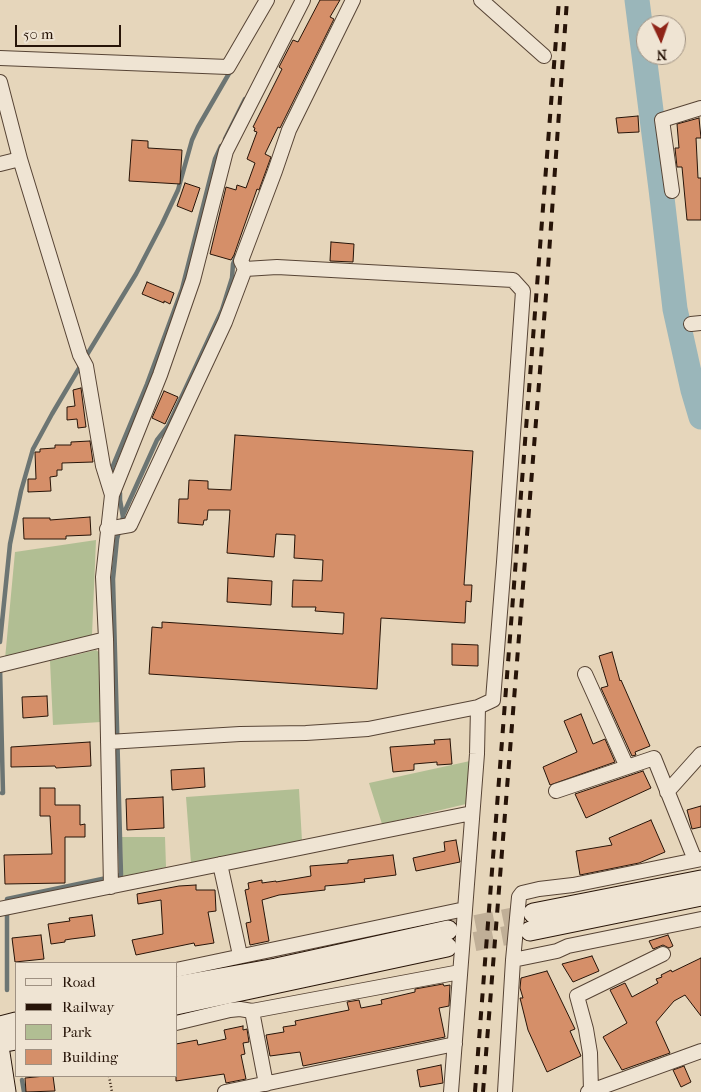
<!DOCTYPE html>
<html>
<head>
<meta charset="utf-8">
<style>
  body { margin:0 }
  #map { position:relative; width:701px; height:1092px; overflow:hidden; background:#e6d6bb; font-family:"IM FELL French Canon",serif }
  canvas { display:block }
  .legend { position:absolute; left:15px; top:962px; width:162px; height:115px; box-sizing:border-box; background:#efe4d3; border:1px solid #9f9182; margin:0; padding:6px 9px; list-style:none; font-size:15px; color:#271408 }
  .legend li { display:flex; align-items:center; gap:10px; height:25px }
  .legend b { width:25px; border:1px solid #9f9182 }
  .north { position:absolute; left:636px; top:15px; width:50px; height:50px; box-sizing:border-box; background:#efe4d3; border:1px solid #9f9182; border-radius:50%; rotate:177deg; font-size:14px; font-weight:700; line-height:20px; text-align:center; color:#271408 }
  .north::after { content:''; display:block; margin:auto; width:18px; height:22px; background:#8f2418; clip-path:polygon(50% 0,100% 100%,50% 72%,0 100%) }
  .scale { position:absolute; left:15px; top:25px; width:106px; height:22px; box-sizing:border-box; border:2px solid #271408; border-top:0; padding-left:6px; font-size:15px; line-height:18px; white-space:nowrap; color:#271408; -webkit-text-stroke:4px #efe4d3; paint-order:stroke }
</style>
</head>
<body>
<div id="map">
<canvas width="701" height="1092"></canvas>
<ul class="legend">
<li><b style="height:6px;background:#efe4d3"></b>Road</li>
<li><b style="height:6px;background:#271408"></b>Railway</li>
<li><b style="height:14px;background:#b1be93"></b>Park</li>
<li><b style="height:14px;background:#d58f69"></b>Building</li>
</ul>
<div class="north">N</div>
<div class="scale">50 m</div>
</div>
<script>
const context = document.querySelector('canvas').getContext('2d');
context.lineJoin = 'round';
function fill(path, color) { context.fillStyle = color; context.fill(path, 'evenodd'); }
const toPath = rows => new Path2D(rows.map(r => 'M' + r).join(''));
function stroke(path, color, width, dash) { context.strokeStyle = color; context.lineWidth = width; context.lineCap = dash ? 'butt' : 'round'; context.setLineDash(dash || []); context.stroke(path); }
const green = toPath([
  [96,540,92,635,5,659,15,552],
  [96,650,100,653,101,722,53,725,50,661],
  [470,761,466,804,382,824,369,783],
  [299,789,302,841,191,863,186,797],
  [122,837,165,837,166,867,123,877]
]);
const stream = toPath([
  [225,139,245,99],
  [85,358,136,274,162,224,178,190,192,140,198,127,231,70],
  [113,471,112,468,147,384,182,289,215,159,221,146],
  [123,515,157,440,168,426,222,310,232,278,233,264,236,256],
  [0,642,10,544,21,491,33,449,52,414,81,365],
  [0,666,3,793,2,793],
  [7,990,7,899,121,875,113,579,117,539,123,517,120,500,120,493],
  [22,1080,24,1092]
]);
const river = toPath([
  [637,0,661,189,675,309,693,390,701,417]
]);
const building = toPath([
  [320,0,340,0,330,17,334,19,280,128,278,127,265,154,271,157,259,190,257,189,234,255,231,260,210,254,226,187,236,190,237,185,246,188,255,163,247,159,257,132,254,131,255,128,253,127,282,69,279,67,293,40,298,42,320,0],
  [638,116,639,132,618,133,616,118,638,116],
  [699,118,701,138,696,138,698,178,701,178,701,220,687,220,682,167,677,167,675,148,679,148,677,124,699,118],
  [132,140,148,141,148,148,182,150,180,184,129,181,132,140],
  [185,183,200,188,192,212,177,206,185,183],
  [331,242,354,244,353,262,330,261,331,242],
  [147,282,174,293,170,304,164,301,164,303,142,294,147,282],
  [81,388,86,427,78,428,77,419,67,420,67,407,75,406,73,390,81,388],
  [164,391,178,397,165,424,152,418,164,391],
  [235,435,473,451,464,585,472,585,471,602,466,601,465,623,381,618,377,689,149,674,152,627,162,628,162,622,343,634,344,613,315,611,316,607,292,607,293,580,322,581,323,560,294,558,295,535,276,534,274,557,227,553,230,510,208,510,207,520,204,520,203,525,178,523,179,499,188,499,189,480,208,481,208,489,231,490,235,435],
  [90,441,93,462,62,463,62,470,57,470,57,476,50,477,51,491,28,492,28,479,36,479,35,452,40,452,40,449,55,448,55,445,71,445,71,442,90,441],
  [90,517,91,535,66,536,66,539,24,539,23,518,50,518,50,520,90,517],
  [228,578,272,581,271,605,227,602,228,578],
  [452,644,478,645,478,666,452,665,452,644],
  [612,652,620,681,621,680,650,746,635,752,636,755,632,756,601,688,608,686,599,656,612,652],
  [47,696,48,716,23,718,22,697,47,696],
  [581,714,593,744,605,739,615,762,550,785,543,767,577,752,564,721,581,714],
  [450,739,452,764,437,765,437,762,414,764,414,770,393,772,390,747,435,744,434,740,450,739],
  [90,742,91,766,56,768,55,766,11,767,11,747,90,742],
  [204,768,205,787,172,790,171,770,204,768],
  [643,771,651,788,586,818,575,794,643,771],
  [40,788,55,788,55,805,80,805,80,825,85,824,85,837,65,837,65,883,5,884,4,855,52,854,50,816,40,816,40,788],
  [163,797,164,828,127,830,126,799,163,797],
  [701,806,701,827,692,829,687,810,701,806],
  [651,820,665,852,639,863,580,875,576,851,612,845,609,838,651,820],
  [456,840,460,862,416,871,413,858,445,851,444,842,456,840],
  [393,855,396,875,364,879,365,882,348,884,325,886,325,890,279,895,262,900,269,941,250,945,246,923,251,922,245,890,249,889,248,883,262,880,262,883,276,881,276,882,311,876,310,866,348,863,348,860,393,855],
  [196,885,196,890,215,890,216,911,208,912,214,943,195,946,194,943,136,955,132,940,163,934,161,900,138,904,137,894,179,886,196,885],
  [92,915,95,936,71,939,65,940,65,942,51,944,48,924,70,921,69,918,92,915],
  [41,935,44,959,15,962,12,938,41,935],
  [668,935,673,946,669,948,663,945,653,949,649,941,668,935],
  [592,956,599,971,573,982,562,964,592,956],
  [701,958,701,1016,685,995,674,1001,656,1022,670,1053,622,1070,603,1037,627,1023,610,990,625,983,632,997,658,983,656,979,662,977,661,975,671,970,672,972,701,958],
  [547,971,575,1029,570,1031,581,1056,547,1072,528,1030,520,998,523,998,520,988,521,978,547,971],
  [443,984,444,986,450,985,449,1006,439,1008,445,1037,303,1066,300,1052,270,1056,266,1035,284,1032,283,1027,296,1025,295,1021,349,1010,347,1002,359,1000,361,1008,382,1004,381,1000,415,992,415,989,443,984],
  [243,1026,243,1030,247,1029,249,1042,243,1043,245,1054,241,1055,246,1079,226,1083,224,1074,176,1081,176,1044,197,1040,198,1045,226,1039,224,1030,243,1026],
  [441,1065,443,1083,420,1087,417,1070,441,1065],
  [684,1066,691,1082,681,1087,673,1070,684,1066],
  [45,1076,53,1076,55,1091,26,1092,25,1078,45,1076]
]);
const secondaryTunnel = toPath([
  [448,930,533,913],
  [447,947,530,931]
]);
const path = toPath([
  [109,1076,112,1092]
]);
const street = toPath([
  [481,0,544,56],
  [0,58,228,67,267,0],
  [0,82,20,159,80,355,86,366,103,466,112,495],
  [0,164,20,159],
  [672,191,662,120,701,108],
  [245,269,241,261,275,171,289,130,353,0],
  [691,324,701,323],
  [107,529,130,525,225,322,245,269,277,267,513,280,523,291,504,562,493,700,478,707],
  [0,665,106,639],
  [585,674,627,767],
  [108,742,240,734,306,733,368,729,478,707,477,754,451,1092],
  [556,791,654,758,695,860],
  [667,792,701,754],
  [220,864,240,955],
  [111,887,106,639,103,577,112,495,160,375,193,280,226,151,303,0],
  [0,909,472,813],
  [513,960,557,951,568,946,701,919],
  [176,970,465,909],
  [252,1011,266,1084],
  [176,1023,230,1010,240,1009,252,1011,460,972],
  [591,1091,590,1053,586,1029,577,996,663,954],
  [225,1092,455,1044],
  [505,1092,513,960,519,897,522,893,539,889,573,885,701,859],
  [588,1092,701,1051]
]);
const secondary = toPath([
  [533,913,701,880],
  [530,931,701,896],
  [176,986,276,968,448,930],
  [176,1005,447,947],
  [0,1026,16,1022],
  [0,1043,16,1040],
  [0,1053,6,1092]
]);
const rail = toPath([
  [475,1092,559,0],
  [483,1092,547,282,567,0]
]);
fill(green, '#b1be93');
stroke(stream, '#6c7573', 4.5);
stroke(river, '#9ab6ba', 25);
fill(building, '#d58f69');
stroke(building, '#271408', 1);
stroke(secondaryTunnel, '#c0af97', 19, [19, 9]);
stroke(street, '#574435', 16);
stroke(secondary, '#271408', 21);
stroke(path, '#271408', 2.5, [1, 2.5]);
stroke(street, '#efe4d3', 14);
stroke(secondary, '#efe4d3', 19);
stroke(rail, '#271408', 4, [9, 9]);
</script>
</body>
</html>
